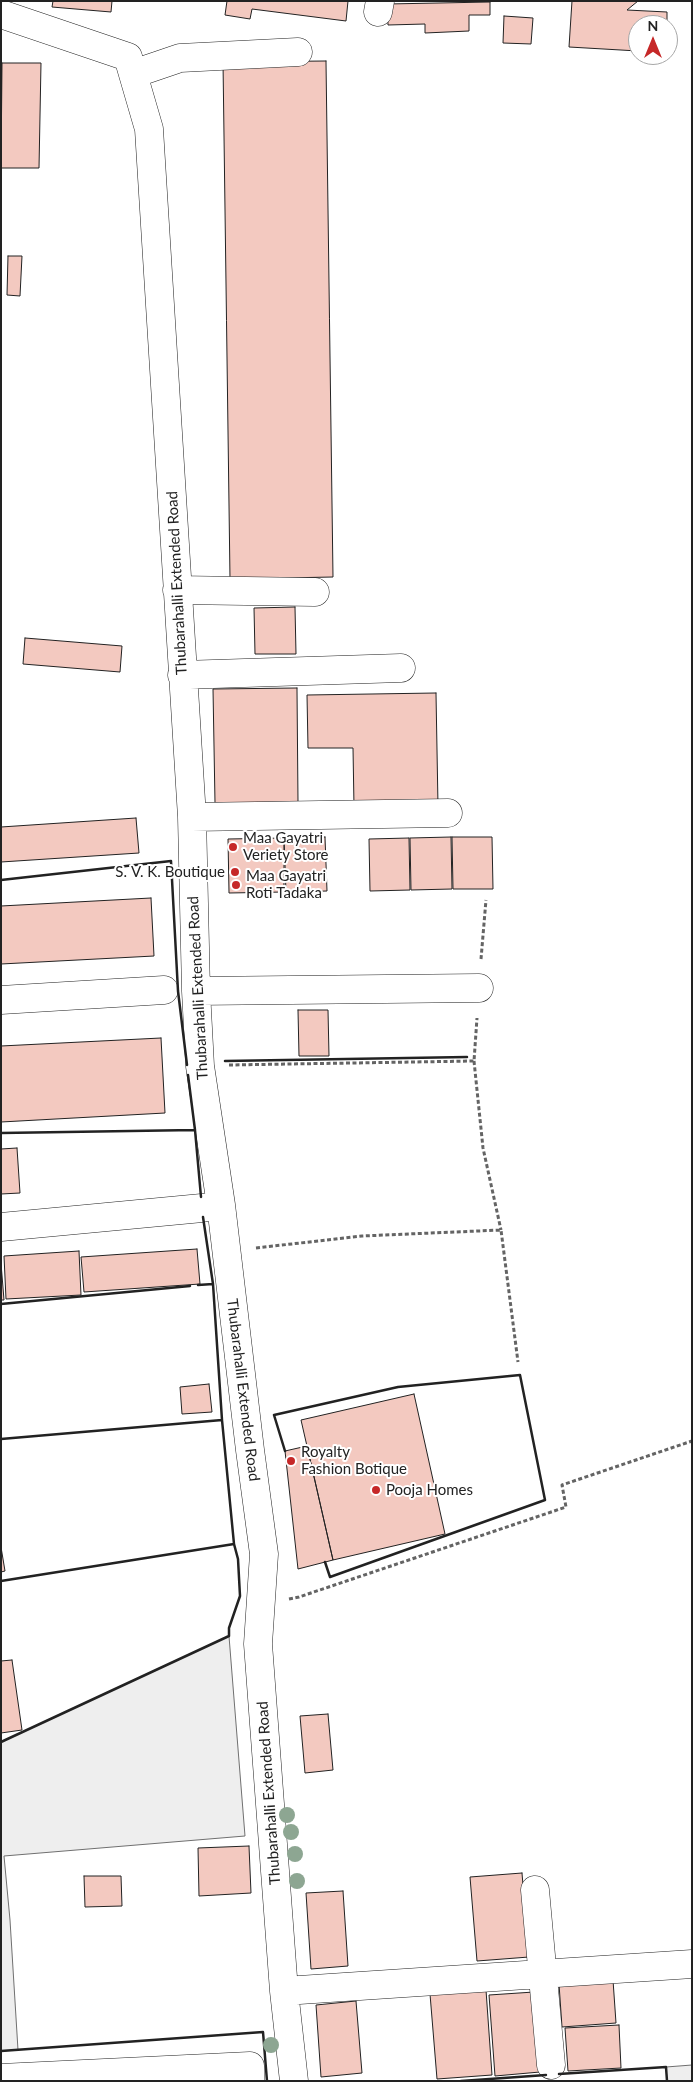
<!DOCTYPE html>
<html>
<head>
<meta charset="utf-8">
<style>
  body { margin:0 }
  #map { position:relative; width:693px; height:2082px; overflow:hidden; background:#fff; font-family:Lato,sans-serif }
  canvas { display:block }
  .frame { position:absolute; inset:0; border:2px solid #222; pointer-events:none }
  .north { position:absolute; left:628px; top:15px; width:50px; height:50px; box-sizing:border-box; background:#fff; border:1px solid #a7a7a7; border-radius:50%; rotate:0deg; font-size:14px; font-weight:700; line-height:20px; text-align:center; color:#222 }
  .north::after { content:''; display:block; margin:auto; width:18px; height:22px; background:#c62828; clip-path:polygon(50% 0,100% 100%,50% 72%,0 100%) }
</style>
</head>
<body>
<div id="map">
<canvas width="693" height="2082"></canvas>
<div class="frame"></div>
<div class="north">N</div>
</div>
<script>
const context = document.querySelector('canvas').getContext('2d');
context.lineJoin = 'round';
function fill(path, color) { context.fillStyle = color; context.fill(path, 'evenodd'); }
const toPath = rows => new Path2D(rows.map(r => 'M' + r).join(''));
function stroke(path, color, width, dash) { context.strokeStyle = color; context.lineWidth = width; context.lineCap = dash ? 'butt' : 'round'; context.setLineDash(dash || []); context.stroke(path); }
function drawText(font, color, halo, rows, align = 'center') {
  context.font = font + ' Lato,sans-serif'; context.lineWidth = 4; context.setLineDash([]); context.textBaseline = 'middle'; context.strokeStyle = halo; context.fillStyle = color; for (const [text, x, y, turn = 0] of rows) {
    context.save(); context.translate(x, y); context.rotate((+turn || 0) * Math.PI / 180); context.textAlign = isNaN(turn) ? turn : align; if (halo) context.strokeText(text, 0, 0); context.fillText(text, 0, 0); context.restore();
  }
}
const green = toPath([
  [229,1636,245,1836,4,1856,10,1920,18,2050,1,2051,1,1742,229,1636],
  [692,2065,692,2081,667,2081,666,2067,692,2065]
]);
const building = toPath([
  [53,1,112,1,111,12,52,7,53,1],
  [227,1,348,1,346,21,252,9,250,19,225,15,227,1],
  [572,1,638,1,627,10,667,12,667,25,638,25,638,51,569,47,572,1],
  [490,2,490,15,469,15,469,31,425,33,425,24,388,25,387,4,490,2],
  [504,16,533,18,531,44,503,43,504,16],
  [326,61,333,577,230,579,223,62,326,61],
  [2,63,41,63,39,168,1,168,2,63],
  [8,256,22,256,20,296,7,295,8,256],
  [295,607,296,654,255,654,254,608,295,607],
  [25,638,122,646,120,672,23,664,25,638],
  [297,688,298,802,215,803,213,689,297,688],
  [436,693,438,806,354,807,353,748,308,748,307,695,436,693],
  [136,818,139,853,1,862,1,827,136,818],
  [325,837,327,891,286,892,284,838,325,837],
  [451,837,452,889,411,890,410,838,451,837],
  [452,837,492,837,493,889,453,889,452,837],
  [284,838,284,892,229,893,228,839,284,838],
  [409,838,410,890,370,891,369,839,409,838],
  [151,898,154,956,1,964,1,906,151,898],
  [298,1010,328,1010,329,1056,299,1056,298,1010],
  [161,1038,165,1113,1,1122,1,1046,161,1038],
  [17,1148,20,1193,1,1194,1,1149,17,1148],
  [197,1249,200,1284,84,1292,81,1257,197,1249],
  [79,1251,81,1295,6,1299,4,1256,79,1251],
  [1,1263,4,1300,1,1300,1,1263],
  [209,1384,212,1412,182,1414,180,1387,209,1384],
  [414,1394,445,1534,333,1560,301,1420,414,1394],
  [307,1446,333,1560,298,1569,285,1451,307,1446],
  [1,1547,5,1571,1,1572,1,1547],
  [12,1660,22,1730,1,1733,1,1661,12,1660],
  [328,1714,333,1770,305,1773,300,1716,328,1714],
  [249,1846,251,1893,199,1896,198,1848,249,1846],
  [522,1873,529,1957,477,1961,470,1877,522,1873],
  [84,1876,121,1876,122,1906,85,1907,84,1876],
  [343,1891,348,1966,311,1969,306,1893,343,1891],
  [613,1980,616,2023,562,2027,559,1984,613,1980],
  [486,1990,492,2075,437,2079,430,1994,486,1990],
  [534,1992,540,2072,495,2076,489,1995,534,1992],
  [356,2001,362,2073,321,2077,316,2005,356,2001],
  [619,2025,621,2068,568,2071,565,2028,619,2025]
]);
const path = toPath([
  [481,959,486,900],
  [474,1061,483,1148,501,1230],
  [229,1065,474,1061,477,1018],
  [256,1248,362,1236,501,1230,518,1362],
  [289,1599,299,1597,566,1507,562,1485,692,1441]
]);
const minor = toPath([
  [378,12,380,1],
  [1,14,128,57,149,129,192,817,196,991,200,1066,221,1205,250,1450,264,1554,258,1644,284,1991,294,2081],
  [133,74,180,58,298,52],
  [177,590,315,592],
  [182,675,401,668],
  [192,817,448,813],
  [196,991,479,988],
  [1,1000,164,990],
  [1,1227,202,1208,221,1205],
  [535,1890,551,2065],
  [284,1991,692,1964],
  [1,2078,250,2066,250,2081]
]);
const wall = toPath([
  [1,880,171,861,178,991,187,1065],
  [225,1061,467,1057],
  [195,1130,201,1197],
  [1,1133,195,1130,188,1075],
  [198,1285,213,1284,203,1217],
  [1,1304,190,1286],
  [1,1439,222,1420,213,1284],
  [285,1451,274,1415,398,1387,520,1375,545,1500,330,1577,325,1562],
  [1,1581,234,1544,222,1420],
  [1,1742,229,1636,229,1628,240,1596,238,1559,234,1544],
  [1,2051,263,2032,267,2081],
  [559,2074,666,2067,667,2081],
  [461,2081,546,2075]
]);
const trees = [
  [287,1815],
  [291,1832],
  [295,1854],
  [297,1881],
  [271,2045]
];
const markers = [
  [233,847,5,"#c62828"],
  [235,872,5,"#c62828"],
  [236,885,5,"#c62828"],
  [291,1461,5,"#c62828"],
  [376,1490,5,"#c62828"]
];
const streetNames = [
  ["Thubarahalli Extended Road",177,583,-93],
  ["Thubarahalli Extended Road",198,988,-93],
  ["Thubarahalli Extended Road",243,1390,83],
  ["Thubarahalli Extended Road",269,1793,-94]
];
const poiNames = [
  ["Maa Gayatri",243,838],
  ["Veriety Store",243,855],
  ["S. V. K. Boutique",225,872,"right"],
  ["Maa Gayatri",246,876],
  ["Roti Tadaka",246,893],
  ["Royalty",301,1452],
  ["Fashion Botique",301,1469],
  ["Pooja Homes",386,1490]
];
fill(green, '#eee');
stroke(green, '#6f6f6f', 1);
fill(building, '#f3c9c0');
stroke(building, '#222', 1);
stroke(minor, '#222', 29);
stroke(path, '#646464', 3, [4, 2.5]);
stroke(minor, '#fff', 28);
stroke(wall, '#222', 2.5);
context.fillStyle = '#8da692';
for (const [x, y] of trees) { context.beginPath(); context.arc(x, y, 8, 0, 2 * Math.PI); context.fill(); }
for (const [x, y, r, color] of markers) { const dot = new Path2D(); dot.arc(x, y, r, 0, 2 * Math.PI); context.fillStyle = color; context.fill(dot); stroke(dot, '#fff', 2); }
drawText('15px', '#222', '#fff', streetNames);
drawText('15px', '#222', '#fff', poiNames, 'left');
</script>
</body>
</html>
